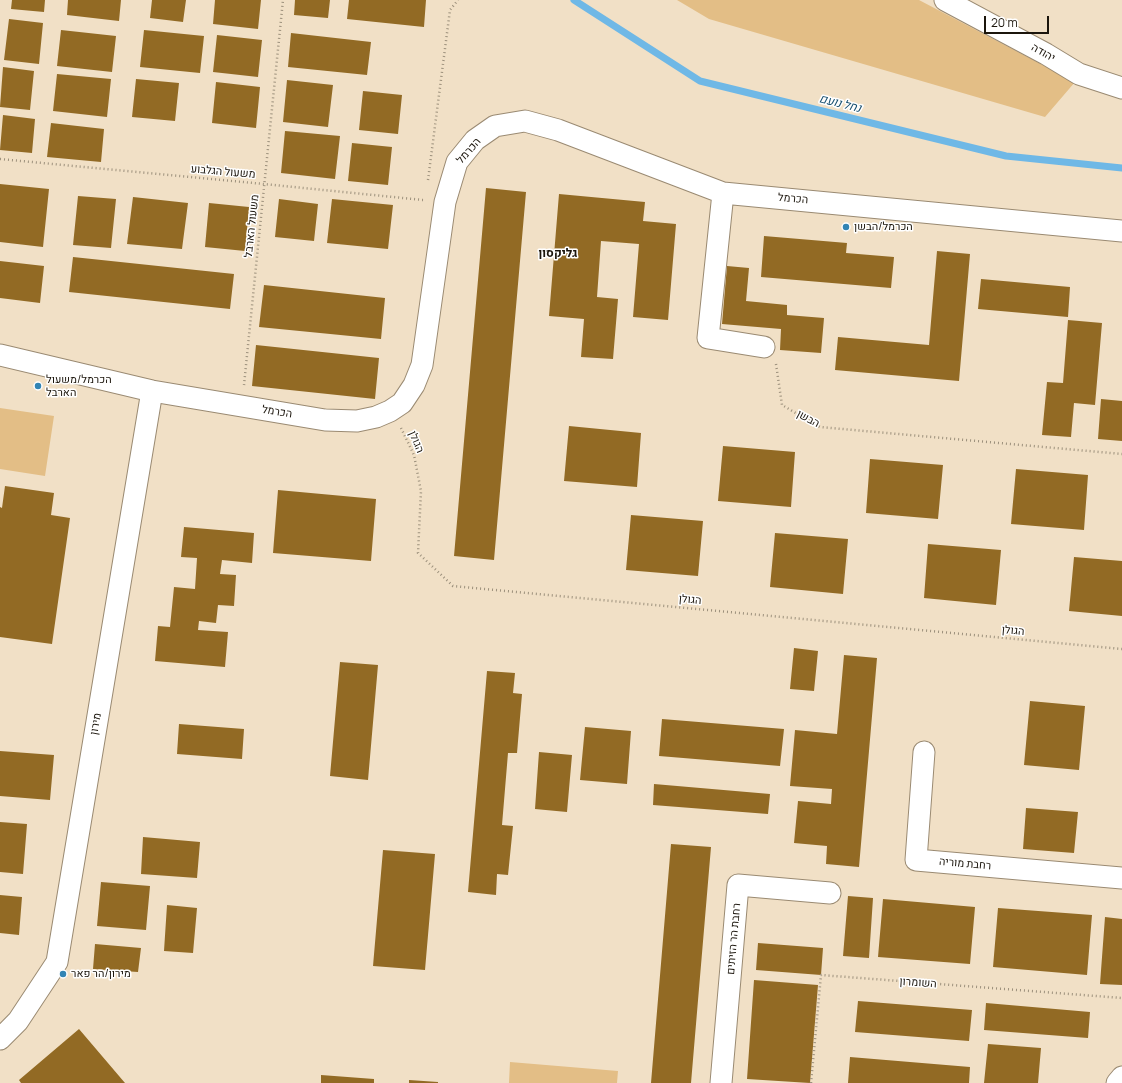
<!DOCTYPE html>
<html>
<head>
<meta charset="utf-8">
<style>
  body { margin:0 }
  #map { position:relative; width:1122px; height:1083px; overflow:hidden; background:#f1e0c6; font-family:Manrope,sans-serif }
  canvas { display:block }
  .scale { position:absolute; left:984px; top:16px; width:65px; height:18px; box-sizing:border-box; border:2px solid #1b150c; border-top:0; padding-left:5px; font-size:12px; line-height:14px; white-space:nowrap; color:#1b150c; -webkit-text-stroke:3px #fff; paint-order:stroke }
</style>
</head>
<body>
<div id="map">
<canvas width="1122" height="1083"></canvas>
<div class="scale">20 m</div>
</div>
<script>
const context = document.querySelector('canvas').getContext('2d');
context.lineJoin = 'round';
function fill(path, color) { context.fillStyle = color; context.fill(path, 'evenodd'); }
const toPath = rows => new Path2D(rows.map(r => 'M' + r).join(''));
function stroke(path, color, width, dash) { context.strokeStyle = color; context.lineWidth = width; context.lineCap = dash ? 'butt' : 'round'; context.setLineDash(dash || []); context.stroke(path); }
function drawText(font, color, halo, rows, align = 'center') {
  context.font = font + ' Manrope,Heebo,sans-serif'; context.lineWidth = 3; context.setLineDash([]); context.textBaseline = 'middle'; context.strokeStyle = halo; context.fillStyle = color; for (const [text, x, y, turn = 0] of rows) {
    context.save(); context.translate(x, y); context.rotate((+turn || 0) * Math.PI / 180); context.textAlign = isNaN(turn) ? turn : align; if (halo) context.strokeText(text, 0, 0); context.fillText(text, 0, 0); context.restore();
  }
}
const green = toPath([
  [677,0,919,0,1075,82,1045,117,709,19],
  [0,408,54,416,45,476,0,469],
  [510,1062,618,1071,617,1083,509,1083]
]);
const stream = toPath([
  [574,0,700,81,1006,156,1122,168]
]);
const building = toPath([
  [12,0,45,0,44,12,11,9],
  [68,0,121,0,119,21,67,15],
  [152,0,186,0,183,22,150,18],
  [215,0,261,0,258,29,213,24],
  [295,0,330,0,328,18,294,15],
  [349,0,426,0,424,27,347,19],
  [9,19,43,23,39,64,4,60],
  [61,30,116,36,112,72,57,66],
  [144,30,204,36,200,73,140,67],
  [291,33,371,42,367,75,288,67],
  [217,35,262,40,258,77,213,72],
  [3,67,34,71,30,110,0,107],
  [57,74,111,79,107,117,53,111],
  [136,79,179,83,175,121,132,117],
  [287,80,333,85,328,127,283,122],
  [216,82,260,87,256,128,212,123],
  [363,91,402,95,398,134,359,130],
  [3,115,35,119,32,153,0,150],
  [51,123,104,129,101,162,47,157],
  [285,131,340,136,335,179,281,173],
  [352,143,392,147,388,185,348,181],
  [0,184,49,189,43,247,0,242],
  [486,188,526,192,494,560,454,556],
  [559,194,645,202,643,221,676,224,668,320,633,317,639,244,601,241,597,297,618,299,613,359,581,357,584,319,549,316],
  [78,196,116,199,111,248,73,245],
  [133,197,188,203,182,249,127,244],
  [279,199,318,204,314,241,275,237],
  [332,199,393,205,388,249,327,243],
  [209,203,249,207,245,251,205,247],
  [764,236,847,243,846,253,894,257,891,288,761,277],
  [937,251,970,254,959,381,835,370,838,337,929,345],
  [73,257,234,274,230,309,69,292],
  [0,261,44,266,40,303,0,298],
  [727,266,749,268,746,301,787,305,787,315,824,318,821,353,780,350,781,329,722,324],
  [981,279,1070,287,1068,317,978,309],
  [264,285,385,298,381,339,259,327],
  [1068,320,1102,323,1095,405,1074,403,1071,437,1042,435,1047,382,1063,383],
  [256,345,379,358,375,399,252,386],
  [1101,399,1122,401,1122,441,1098,439],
  [569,426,641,433,637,487,564,481],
  [723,446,795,452,791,507,718,501],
  [870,459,943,465,938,519,866,513],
  [1016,469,1088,475,1084,530,1011,524],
  [5,486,54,493,51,515,70,518,52,644,0,637,0,507,2,508],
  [278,490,376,499,371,561,273,553],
  [631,515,703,521,698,576,626,570],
  [184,527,254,533,252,563,222,560,220,574,236,575,234,606,218,605,216,623,199,621,198,630,228,632,225,667,155,661,158,626,170,627,174,587,195,589,197,558,181,557],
  [775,533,848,539,843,594,770,587],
  [928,544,1001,550,996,605,924,598],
  [1074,557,1122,561,1122,616,1069,611],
  [794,648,818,651,814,691,790,689],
  [844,655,877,658,859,867,826,864,827,846,794,843,798,801,831,804,832,789,790,786,795,730,837,734],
  [340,662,378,665,368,780,330,776],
  [487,671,515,673,513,693,522,694,517,753,508,753,502,825,513,826,508,875,497,874,496,895,468,892],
  [1030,701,1085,706,1079,770,1024,765],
  [662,719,784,729,780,766,659,756],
  [179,724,244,729,242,759,177,754],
  [585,727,631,731,627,784,580,780],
  [0,751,54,755,50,800,0,796],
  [539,752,572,755,567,812,535,809],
  [654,784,770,794,768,814,653,805],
  [1026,808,1078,812,1074,853,1023,849],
  [0,822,27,824,23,874,0,872],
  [143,837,200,842,197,878,141,874],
  [671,844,711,847,691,1083,651,1083],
  [383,850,435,854,425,970,373,966],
  [101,882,150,886,146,930,97,926],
  [0,895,22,897,19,935,0,933],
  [848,896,873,898,869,958,843,956],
  [883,899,975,907,970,964,878,957],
  [167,905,197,908,193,953,164,951],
  [998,908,1092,915,1087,975,993,967],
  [1105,917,1122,919,1122,985,1100,984],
  [758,943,823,948,821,975,756,970],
  [95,944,141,948,138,972,93,969],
  [754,980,818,985,810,1083,747,1079],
  [858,1001,972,1010,969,1041,855,1032],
  [986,1003,1090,1012,1088,1038,984,1030],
  [79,1029,125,1083,21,1083,19,1080],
  [988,1044,1041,1048,1038,1083,984,1083],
  [850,1057,970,1067,969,1083,848,1083],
  [321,1075,374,1079,374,1083,321,1083],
  [409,1080,438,1082,438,1083,409,1083]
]);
const path = toPath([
  [0,159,264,184,423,200],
  [428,180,450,10,458,0],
  [776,364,782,405,820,427,1122,454],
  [244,385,283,0],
  [401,428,414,455,421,491,418,553,453,586,1122,649],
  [811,1083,821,975,1122,998]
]);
const minor = toPath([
  [945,0,1046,54,1079,74,1122,88],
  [723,193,708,338,764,347],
  [0,355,152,391,325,420,357,421,376,417,390,411,402,403,414,385,422,365,445,202,457,162,475,140,495,126,525,121,558,130,723,193,1122,231],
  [924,752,916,860,1122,878],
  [0,1039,18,1021,57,962,152,391],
  [721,1083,738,885,830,893],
  [1117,1083,1122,1077]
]);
const markers = [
  [846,227,4,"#3184b4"],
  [38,386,4,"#3184b4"],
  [63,974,4,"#3184b4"]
];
const streetNames = [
  ["יהודה",1043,53,29],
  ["הכרמל",469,151,-49],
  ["משעול הגלבוע",223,172,5],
  ["הכרמל",793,199,5],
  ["משעול הארבל",252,226,-84],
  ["הכרמל",277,412,9],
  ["הבשן",808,419,28],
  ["הגולן",416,442,67],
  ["הגולן",690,600,5],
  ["הגולן",1013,631,5],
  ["מירון",96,724,-80],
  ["רחבת מוריה",965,864,5],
  ["רחבת הר הזיתים",734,939,-85],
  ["השומרון",918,983,4]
];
const poiNames = [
  ["הכרמל/הבשן",854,227],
  ["הכרמל/משעול",46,380],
  ["הארבל",46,393],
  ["מירון/הר פאר",71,974]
];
const waterNames = [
  ["נחל נועם",840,104,14]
];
const neighbourhoodNames = [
  ["גליקסון",558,254]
];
fill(green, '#e3be86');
stroke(stream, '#6fb8e6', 7);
fill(building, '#926a24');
stroke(minor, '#9a8a72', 23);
stroke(path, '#9c907c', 2.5, [1, 3]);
stroke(minor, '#fff', 21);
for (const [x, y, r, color] of markers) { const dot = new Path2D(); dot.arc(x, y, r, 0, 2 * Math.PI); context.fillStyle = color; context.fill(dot); stroke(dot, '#fff', 1.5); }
drawText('11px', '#1b150c', '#fff', streetNames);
drawText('11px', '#1b150c', '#fff', poiNames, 'left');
drawText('italic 12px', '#195070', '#fff', waterNames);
drawText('bold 12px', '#1b150c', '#fff', neighbourhoodNames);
</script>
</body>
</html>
